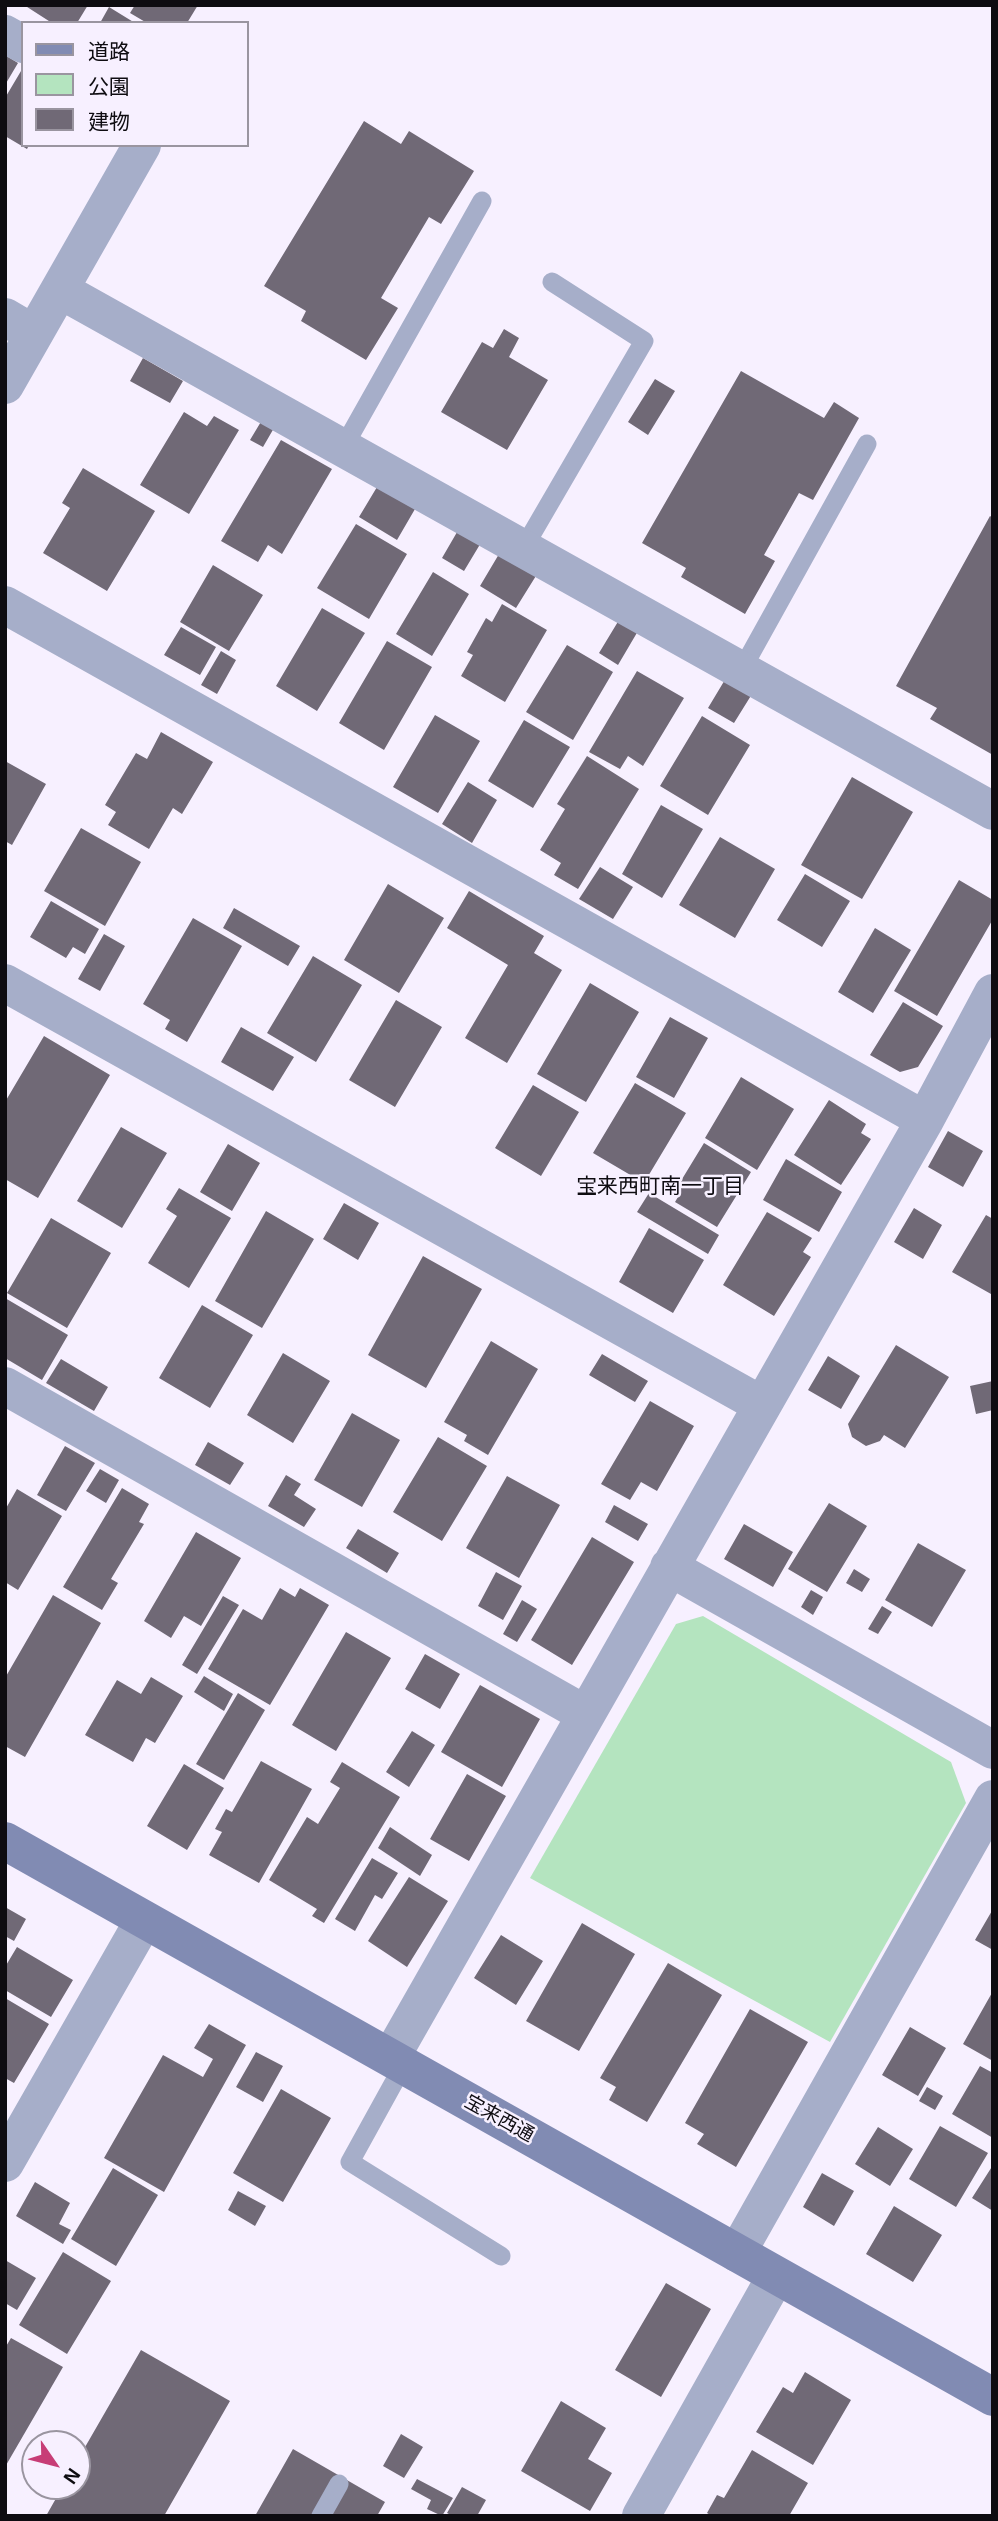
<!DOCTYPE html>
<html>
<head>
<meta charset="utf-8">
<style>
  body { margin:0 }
  #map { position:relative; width:998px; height:2521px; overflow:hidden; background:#f7f0ff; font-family:Helvetica,"Noto Sans JP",sans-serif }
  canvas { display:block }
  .frame { position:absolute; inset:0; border:7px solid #0e0c11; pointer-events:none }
  .legend { position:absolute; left:21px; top:21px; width:228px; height:126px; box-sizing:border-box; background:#f7f0ff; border:2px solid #9a95a0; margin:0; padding:9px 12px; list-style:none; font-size:21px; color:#0e0c11 }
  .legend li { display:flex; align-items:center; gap:14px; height:35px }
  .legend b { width:35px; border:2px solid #9a95a0 }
  .north { position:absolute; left:21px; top:2430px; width:70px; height:70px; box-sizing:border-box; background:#f7f0ff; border:2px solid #9a95a0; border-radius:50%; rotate:125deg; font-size:19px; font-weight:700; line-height:28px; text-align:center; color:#0e0c11 }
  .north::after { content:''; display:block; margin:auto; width:24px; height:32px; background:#c73d76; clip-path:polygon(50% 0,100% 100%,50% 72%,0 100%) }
</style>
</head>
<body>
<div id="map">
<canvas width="998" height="2521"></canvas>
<div class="frame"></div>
<ul class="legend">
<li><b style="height:9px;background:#818bb3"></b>道路</li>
<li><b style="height:19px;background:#b4e4bf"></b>公園</li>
<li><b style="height:19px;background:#706976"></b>建物</li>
</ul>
<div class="north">N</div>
</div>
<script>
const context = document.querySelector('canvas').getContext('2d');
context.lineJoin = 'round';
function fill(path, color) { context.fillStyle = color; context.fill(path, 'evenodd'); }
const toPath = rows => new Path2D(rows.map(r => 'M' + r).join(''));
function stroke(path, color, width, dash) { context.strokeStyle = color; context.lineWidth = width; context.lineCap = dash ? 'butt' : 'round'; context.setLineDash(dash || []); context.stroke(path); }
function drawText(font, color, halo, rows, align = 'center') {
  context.font = font + ' Helvetica,"Noto Sans JP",sans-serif'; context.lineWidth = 5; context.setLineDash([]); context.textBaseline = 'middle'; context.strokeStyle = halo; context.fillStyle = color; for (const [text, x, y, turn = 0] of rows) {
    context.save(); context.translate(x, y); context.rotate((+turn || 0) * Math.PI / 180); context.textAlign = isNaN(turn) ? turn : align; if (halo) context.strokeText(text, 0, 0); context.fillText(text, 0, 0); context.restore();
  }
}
const green = toPath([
  [703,1616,951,1762,966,1803,830,2042,530,1878,676,1624]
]);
const building = toPath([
  [24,5,88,5,77,23,52,23],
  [135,5,198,5,187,23,147,23,130,13],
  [109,7,135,23,100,23],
  [5,55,18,63,5,85],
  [21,71,23,72,23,145,29,145,27,149,5,136,5,98],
  [364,121,401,144,409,131,474,171,441,224,429,217,381,298,398,308,366,360,301,321,306,311,264,286],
  [504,329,519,338,509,357,548,380,507,450,441,412,482,342,493,348],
  [143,358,183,381,170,403,130,381],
  [741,371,824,418,834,402,859,418,813,500,799,493,764,555,775,561,745,614,681,577,686,568,642,543],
  [655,379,675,391,648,435,628,422],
  [184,412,207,426,214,416,239,430,189,514,140,485],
  [262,420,274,428,263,447,250,440],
  [281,440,332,469,282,554,268,545,258,562,221,541],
  [83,468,155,511,107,591,43,553,70,508,62,503],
  [377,487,415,509,397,540,359,517],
  [990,516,993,518,993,755,930,719,937,708,896,686],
  [356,524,407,554,369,619,317,588],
  [460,527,482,541,464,571,442,558],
  [502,549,539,571,516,608,480,586],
  [213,565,263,595,229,651,180,622],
  [433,572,469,594,432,656,396,634],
  [502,604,547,630,505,702,461,676,473,655,467,652,486,618,492,622],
  [322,608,365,633,317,711,276,686],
  [619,620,638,631,618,665,599,653],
  [181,627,216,647,200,675,164,655],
  [387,641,432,667,384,750,339,723],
  [567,645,613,672,573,740,526,712],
  [221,651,236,660,217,694,201,685],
  [637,671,684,698,643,766,628,756,620,769,589,752],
  [726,678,752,694,734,723,708,708],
  [435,715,480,741,438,813,393,787],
  [702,716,750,745,708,815,660,786],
  [524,720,570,747,533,808,488,781],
  [161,732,213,762,182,814,173,808,149,849,108,825,116,812,105,805,136,753,147,759],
  [587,756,639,789,578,889,554,875,561,863,540,850,565,809,557,804],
  [5,761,46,784,12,845,5,841],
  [852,777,913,812,862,899,801,865],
  [468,782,497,800,472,843,442,824],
  [661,805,703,829,662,898,622,874],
  [81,828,141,862,105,926,44,891],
  [720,837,775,869,735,938,679,905],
  [600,867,633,887,613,919,579,899],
  [805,874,850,901,822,947,777,920],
  [959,880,993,900,993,919,937,1016,894,991],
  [388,884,444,918,399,993,344,960],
  [469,891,544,936,534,953,562,970,507,1063,465,1038,508,965,447,928],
  [51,901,99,929,85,954,73,947,66,958,30,937],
  [234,908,300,946,288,966,223,928],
  [193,918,242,946,187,1042,165,1029,170,1020,143,1004],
  [875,928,911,950,873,1013,838,992],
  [104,934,125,946,100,991,78,979],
  [313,956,362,985,316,1062,267,1033],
  [590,983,639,1012,586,1102,537,1074],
  [396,1000,442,1027,395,1107,349,1080],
  [903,1002,943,1026,918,1067,900,1072,870,1055],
  [670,1017,708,1038,674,1098,636,1077],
  [241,1027,294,1057,273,1091,221,1062],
  [44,1036,110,1075,38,1198,5,1179,5,1102],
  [741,1077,794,1109,757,1170,705,1138],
  [635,1083,686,1113,644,1183,593,1153],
  [533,1085,579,1112,541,1176,495,1148],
  [829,1100,866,1124,861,1133,871,1139,841,1185,794,1155],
  [121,1127,167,1153,122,1228,77,1201],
  [948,1131,983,1151,963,1187,928,1167],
  [704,1143,751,1172,717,1227,675,1202,681,1192,676,1189],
  [228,1144,260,1163,232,1211,200,1192],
  [786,1159,842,1192,819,1232,763,1200],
  [179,1188,231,1218,189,1288,148,1263,177,1216,166,1209],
  [649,1193,719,1235,708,1254,637,1212],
  [344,1203,379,1223,358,1260,323,1239],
  [914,1208,942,1225,923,1259,894,1242],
  [266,1211,314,1239,262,1328,215,1301],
  [767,1212,812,1238,803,1252,811,1257,774,1316,723,1285],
  [986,1215,993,1219,991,1294,952,1272],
  [51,1218,111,1253,67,1328,7,1293],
  [649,1228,704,1260,673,1313,619,1282],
  [423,1256,482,1289,426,1388,368,1355],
  [5,1298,68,1335,42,1380,5,1358],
  [202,1305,253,1335,210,1408,159,1378],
  [491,1341,538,1369,488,1455,464,1441,467,1435,444,1422],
  [896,1345,949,1377,905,1448,884,1435,880,1441,866,1446,852,1437,848,1424],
  [283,1353,330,1381,293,1443,247,1415],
  [602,1354,648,1381,635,1402,589,1375],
  [828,1356,860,1376,841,1409,808,1390],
  [61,1359,108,1387,94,1411,46,1383],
  [993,1381,993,1410,976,1414,970,1386],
  [650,1401,694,1426,657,1491,641,1482,630,1500,601,1484],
  [352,1413,400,1440,362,1507,314,1480],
  [438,1437,487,1466,442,1541,393,1512],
  [208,1442,244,1463,230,1485,195,1465],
  [65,1446,95,1463,66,1511,37,1495],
  [100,1469,119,1480,106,1503,86,1491],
  [286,1475,301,1484,294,1495,316,1509,304,1527,268,1506],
  [507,1476,560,1505,519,1578,466,1548],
  [122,1488,149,1504,139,1522,144,1524,111,1579,118,1583,102,1610,63,1587],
  [17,1489,62,1516,18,1590,5,1582,5,1510],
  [829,1503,867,1526,827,1592,788,1569],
  [614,1505,648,1524,638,1541,605,1522],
  [744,1524,793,1552,773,1587,724,1559],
  [358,1529,399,1553,387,1573,346,1548],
  [196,1532,241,1558,201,1626,184,1616,171,1638,144,1621],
  [592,1537,634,1562,572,1665,531,1640],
  [918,1543,966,1570,932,1627,885,1600],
  [854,1569,870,1579,862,1592,846,1583],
  [496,1572,522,1586,503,1620,478,1606],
  [280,1588,295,1597,300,1588,329,1605,270,1705,208,1669,243,1609,262,1620],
  [811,1590,823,1597,813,1615,801,1607],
  [53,1595,101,1623,25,1757,5,1746,5,1678],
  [223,1596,239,1605,197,1674,182,1665],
  [522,1600,537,1609,517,1642,503,1634],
  [882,1606,892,1612,878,1634,868,1629],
  [346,1632,391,1658,336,1751,292,1725],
  [425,1654,460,1674,440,1709,405,1689],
  [204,1676,233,1694,224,1711,194,1692],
  [151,1677,183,1696,155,1743,146,1738,133,1762,85,1735,117,1680,141,1694],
  [480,1685,540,1719,502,1787,441,1752],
  [238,1693,265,1710,224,1780,196,1764],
  [412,1731,435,1745,409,1787,386,1772],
  [261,1761,312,1789,259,1883,209,1855,222,1832,215,1829,226,1809,232,1812],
  [342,1762,400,1797,324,1923,312,1916,317,1909,269,1880,307,1817,318,1824,340,1788,330,1782],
  [184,1764,224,1788,187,1850,147,1826],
  [467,1774,506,1796,469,1861,430,1839],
  [390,1827,432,1855,420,1876,378,1848],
  [372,1858,398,1873,382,1899,375,1895,355,1931,335,1919],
  [409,1877,448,1901,407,1967,368,1941],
  [5,1907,26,1919,14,1941,5,1936],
  [993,1909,993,1950,975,1940],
  [582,1923,635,1954,579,2051,526,2021],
  [501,1935,543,1961,516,2005,474,1978],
  [17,1947,73,1980,51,2017,5,1990,5,1967],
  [668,1963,722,1995,647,2122,609,2100,616,2087,600,2078],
  [993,1991,993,2061,963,2044],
  [5,1998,49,2024,14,2083,5,2078],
  [750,2009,808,2042,736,2167,697,2144,704,2134,685,2123],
  [209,2024,246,2045,164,2192,104,2158,163,2055,203,2077,213,2059,194,2048],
  [910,2027,946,2048,918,2096,882,2075],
  [256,2052,283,2066,263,2102,236,2087],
  [980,2066,993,2073,993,2138,952,2114],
  [927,2087,943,2096,935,2110,919,2101],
  [281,2089,331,2118,283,2202,233,2173],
  [940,2126,988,2153,956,2207,909,2179],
  [878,2127,913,2149,890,2186,855,2164],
  [993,2165,993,2211,972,2198],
  [113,2168,158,2195,116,2266,71,2239],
  [822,2173,854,2191,834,2226,803,2207],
  [35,2182,70,2203,59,2224,71,2230,63,2244,16,2216],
  [238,2191,266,2206,255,2226,228,2210],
  [894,2206,942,2235,913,2282,866,2254],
  [63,2252,111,2281,67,2354,19,2325],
  [5,2260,36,2278,17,2310,5,2303],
  [666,2283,711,2309,661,2397,615,2370],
  [11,2338,63,2367,5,2467,5,2348],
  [141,2350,230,2401,164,2516,46,2516,63,2486,77,2486,77,2461],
  [805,2372,851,2400,813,2465,756,2432,783,2387,793,2393],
  [561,2401,606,2428,588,2459,612,2473,590,2511,521,2471],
  [401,2434,423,2447,404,2478,383,2466],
  [293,2449,385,2502,377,2516,255,2516],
  [752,2450,808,2483,789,2516,712,2516,707,2513,717,2495,724,2498],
  [417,2479,453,2498,442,2516,427,2509,431,2500,411,2489],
  [462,2487,486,2500,477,2516,453,2516,447,2513]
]);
const lane = toPath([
  [343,448,482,201],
  [523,549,644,341,552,282],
  [741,671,867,444],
  [403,2066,350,2162,501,2256],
  [321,2516,339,2484]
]);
const street = toPath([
  [5,34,23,44],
  [60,290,993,811],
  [5,317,34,334],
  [5,385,142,145],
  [5,605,925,1120],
  [5,983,762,1405],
  [5,1386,585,1714],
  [669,1567,993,1750],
  [391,2057,925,1120,993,993],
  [5,2163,144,1920],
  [737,2253,993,1799],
  [641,2516,776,2276]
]);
const secondary = toPath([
  [5,1841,993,2397]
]);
const streetNames = [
  ["宝来西通",499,2119,29]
];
const neighbourhoodNames = [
  ["宝来西町南一丁目",660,1187]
];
fill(green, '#b4e4bf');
fill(building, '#706976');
stroke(lane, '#a6aec9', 19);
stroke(street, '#a6aec9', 38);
stroke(secondary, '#818bb3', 38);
drawText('19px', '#0e0c11', '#f7f0ff', streetNames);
drawText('21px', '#0e0c11', '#f7f0ff', neighbourhoodNames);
</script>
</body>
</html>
